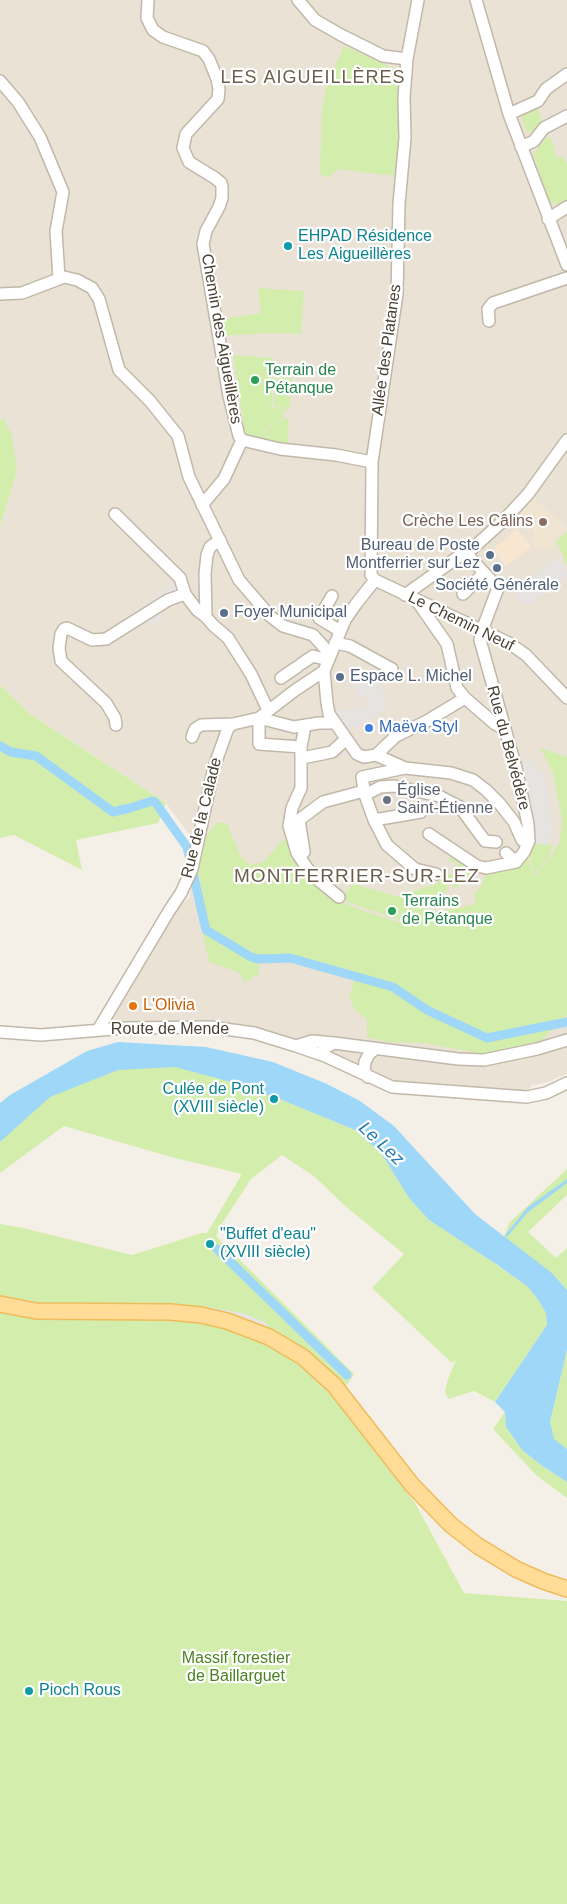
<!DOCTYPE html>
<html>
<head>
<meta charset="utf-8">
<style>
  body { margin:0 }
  canvas { display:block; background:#f5f0e7 }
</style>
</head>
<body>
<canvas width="567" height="1904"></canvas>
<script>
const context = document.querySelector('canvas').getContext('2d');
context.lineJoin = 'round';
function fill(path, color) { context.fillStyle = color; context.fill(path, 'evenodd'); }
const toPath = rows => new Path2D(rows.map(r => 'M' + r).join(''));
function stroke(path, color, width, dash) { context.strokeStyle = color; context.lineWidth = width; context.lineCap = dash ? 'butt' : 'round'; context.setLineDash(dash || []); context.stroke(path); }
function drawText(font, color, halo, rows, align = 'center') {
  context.font = font + ' Arial,sans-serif'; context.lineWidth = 4.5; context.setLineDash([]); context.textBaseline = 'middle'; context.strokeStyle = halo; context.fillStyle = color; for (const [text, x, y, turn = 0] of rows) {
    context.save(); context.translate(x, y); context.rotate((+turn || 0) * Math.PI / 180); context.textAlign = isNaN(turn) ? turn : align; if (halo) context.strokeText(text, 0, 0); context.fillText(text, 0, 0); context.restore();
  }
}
const residential = toPath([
  [0,0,567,0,567,1074,545,1083,531,1085,527,1097,400,1088,254,1033,126,1028,108,1020,173,911,189,898,195,869,191,837,166,803,30,714,0,685,0,527,17,471,4,418,0,421]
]);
const commercial = toPath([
  [517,529,531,547,506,566,493,549]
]);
const education = toPath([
  [532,496,567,528,567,530,554,541,555,548,537,550,531,539,535,534,519,512]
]);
const green = toPath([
  [344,46,402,72,401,139,396,176,338,169,328,178,320,174,322,109,327,84],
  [537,107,542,120,534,132,526,131,521,116],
  [546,138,551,138,557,158,564,157,567,164,567,200,557,205,555,202,549,204,533,154],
  [258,288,304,291,301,334,268,333,224,336,222,319,261,313],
  [233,355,273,358,272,402,270,409,279,406,284,411,283,418,277,421,273,424,285,418,289,420,288,443,269,441,265,431,272,425,267,426,264,431,268,441,242,437,240,428,244,426],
  [275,378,291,378,290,408,286,411,279,405,271,406,274,402],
  [4,418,12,436,17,471,0,527,0,421],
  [567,532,567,565,556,541],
  [0,685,30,714,166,803,158,823,76,840,82,870,14,835,0,838],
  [540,748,567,757,567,1015,542,1040,508,1050,483,1054,424,1043,386,1042,367,1037,367,1019,355,1010,349,997,355,979,288,960,259,961,259,974,245,982,238,972,209,962,203,935,208,923,198,871,206,837,216,823,227,823,241,857,251,865,264,862,281,841,288,838,337,900,356,908,403,924,406,922,347,902,339,897,350,888,353,884,407,899,408,893,438,883,438,877,442,874,454,875,457,862,451,862,449,859,452,856,452,852,469,865,469,868,475,874,475,879,467,884,463,881,459,883,458,887,454,888,452,888,453,882,448,885,447,891,441,896,425,900,421,905,412,904,412,906,437,911,457,908,474,904,476,898,474,893,480,888,486,874,522,865,527,856,535,876,550,859,560,842,562,819,553,772],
  [533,844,553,845,549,858,535,874,528,853],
  [178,1062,282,1100,355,1130,381,1153,409,1198,429,1220,462,1241,527,1286,537,1298,546,1313,547,1325,495,1402,474,1391,448,1399,445,1391,448,1379,456,1360,452,1363,372,1288,404,1254,345,1206,315,1177,282,1155,251,1179,220,1227,216,1236,354,1374,336,1401,415,1503,464,1593,567,1601,567,1904,0,1904,0,1224,23,1228,132,1255,202,1233,207,1233,242,1174,171,1157,64,1126,0,1173,0,1130,48,1089,97,1067],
  [567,1169,567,1195,528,1232,556,1258,567,1248,567,1290,552,1273,504,1237,509,1223],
  [567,1350,567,1449,553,1440,550,1422],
  [505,1412,506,1427,522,1450,541,1465,567,1482,567,1498,536,1475,493,1429]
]);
const parking = toPath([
  [556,557,567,572,567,576,531,604,524,605,515,597,520,588],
  [183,574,191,592,185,601,163,608,159,621,142,628,131,613,178,579],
  [355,677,371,678,382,687,385,709,371,719,371,721,344,731,336,711,367,708,367,697,357,697],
  [531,761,535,763,538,774,544,772,552,810,549,811,553,835,550,835,548,844,533,844,519,763],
  [190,1307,207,1307,242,1313,263,1321,277,1334]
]);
const water = toPath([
  [118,1042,206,1047,273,1062,327,1084,360,1101,394,1126,475,1214,552,1273,567,1290,567,1350,550,1422,554,1439,567,1449,567,1482,541,1465,522,1450,506,1427,505,1412,495,1402,547,1325,546,1313,537,1298,527,1286,496,1264,429,1220,409,1198,381,1153,355,1130,282,1100,231,1082,175,1067,118,1070,50,1097,0,1142,0,1103,10,1095,87,1051],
  [567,1179,567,1183,527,1213,507,1237,505,1235,528,1207]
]);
const canal = toPath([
  [0,746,11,752,36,756,113,812,130,808,152,801,155,802,187,847,206,930,251,957,258,959,290,958,393,987,427,1010,487,1038,567,1022],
  [217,1249,347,1375]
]);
const minor = toPath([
  [148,0,147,18,153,30,163,37,203,51,209,59,217,79,219,89,218,99,186,134,183,148,189,162,215,178,221,183,222,187,222,198,219,207,206,231,203,244,229,396,239,436,242,440,280,449,336,455,372,462],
  [298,0,315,20,341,35,383,56,407,59],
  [476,0,509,114,567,265],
  [0,81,18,102,40,137,63,192,56,231,59,278],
  [509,114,538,101,546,89,567,74],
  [521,147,534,141,544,128,567,116],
  [548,219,567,207],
  [0,294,22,293,64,277,77,280,92,288,99,299,119,370,150,401,178,436,189,477,239,580,270,616,283,626,313,635,330,654],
  [489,321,488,309,493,303,567,278],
  [202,505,224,479,242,440],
  [115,514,180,578,185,594,197,610,206,617,213,625,228,638,251,674,268,710],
  [465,552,498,588,484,625,480,640,516,768,528,824,529,841,524,852,516,862],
  [375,580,371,575,372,462,397,294,399,204,405,138,404,97,407,59,418,0],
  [375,580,356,604,345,620,324,671,327,703,329,714,357,754,364,757,376,755,396,736,427,721,465,698],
  [375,580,509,643,526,655,567,698],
  [463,594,483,574],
  [405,595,465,552,473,548,504,520,528,494,567,440],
  [332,596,319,618,340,631],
  [417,601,447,644,457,688,465,698,495,724,504,729],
  [206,617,205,574,207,555,210,547,220,540],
  [335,643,350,646,392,669],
  [301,664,313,656,328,660],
  [281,678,297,667],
  [259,718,294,727,319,723,334,723],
  [259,718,259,744,301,747],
  [116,725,115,718,106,703,61,661,59,648,61,634,64,629,67,628,92,640,106,639,168,600,185,594],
  [305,726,301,747,301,788,292,808,289,826,297,853,307,868,317,879,339,897],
  [192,737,195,729,201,725,233,724],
  [376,755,405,768,451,773,473,780,486,790,500,804,514,822,522,840,528,843],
  [302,758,332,752,346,739],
  [405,768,362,777,365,795,374,820,387,845,415,869,436,874],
  [365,795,380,787,394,786,439,796,460,807,485,841,496,842],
  [374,820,421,812],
  [429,834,477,866,486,868,516,862],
  [298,853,304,852,299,820,323,802,364,791],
  [506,853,516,862],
  [98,1030,169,911,181,893,192,869,214,767,228,728,233,724,259,718,294,691,324,671],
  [0,1032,41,1035,126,1028,210,1027,254,1033,296,1046,325,1056,392,1087,527,1097,546,1093,567,1083],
  [296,1046,312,1041,334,1043],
  [319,1054,326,1047,334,1043,458,1059,484,1060,537,1049,567,1040],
  [368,1077,364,1070,365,1062,369,1054,375,1049]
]);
const major = toPath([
  [0,1304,36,1311,170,1312,201,1315,227,1321,269,1337,303,1357,334,1385,412,1485,451,1525,478,1546,516,1569,543,1581,567,1589]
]);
const markers = [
  [288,246,5,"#0f9aa8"],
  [255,380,5,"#2e9e5b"],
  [543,522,5,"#8d6e63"],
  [490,555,5,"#5c6f8a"],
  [497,568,5,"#5c6f8a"],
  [224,613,5,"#5c6f8a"],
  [340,677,5,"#5c6f8a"],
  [369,728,5,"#3f7fe0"],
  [387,800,5,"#6b7280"],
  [392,911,5,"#2e9e5b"],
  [133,1006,5,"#e8710a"],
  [274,1099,5,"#0f9aa8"],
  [210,1244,5,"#0f9aa8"],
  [29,1691,5,"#0f9aa8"]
];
const cultureNames = [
  ["EHPAD Résidence",298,237],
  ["Les Aigueillères",298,255],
  ["Culée de Pont",264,1090,"right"],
  ["(XVIII siècle)",264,1108,"right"],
  ["\"Buffet d'eau\"",220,1235],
  ["(XVIII siècle)",220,1253],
  ["Pioch Rous",39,1691]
];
const streetNames = [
  ["Chemin des Aigueillères",221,339,80],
  ["Allée des Platanes",387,350,-82],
  ["Le Chemin Neuf",461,622,26],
  ["Rue du Belvédère",508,748,75],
  ["Rue de la Calade",202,818,-76],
  ["Route de Mende",170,1030]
];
const leisureNames = [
  ["Terrain de",265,371],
  ["Pétanque",265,389],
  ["Terrains",402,902],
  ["de Pétanque",402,920]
];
const educationNames = [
  ["Crèche Les Câlins",533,522]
];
const serviceNames = [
  ["Bureau de Poste",480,546,"right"],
  ["Montferrier sur Lez",480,564,"right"],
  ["Société Générale",497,586,"center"],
  ["Foyer Municipal",234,613],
  ["Espace L. Michel",350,677]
];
const shopNames = [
  ["Maëva Styl",379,728]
];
const worshipNames = [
  ["Église",397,791],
  ["Saint-Étienne",397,809]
];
const foodNames = [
  ["L'Olivia",143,1006]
];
const parkNames = [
  ["Massif forestier",236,1659],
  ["de Baillarguet",236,1677]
];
const neighbourhoodNames = [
  ["LES AIGUEILLÈRES",313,78]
];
const waterNames = [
  ["Le Lez",381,1144,43]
];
const quarterNames = [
  ["MONTFERRIER-SUR-LEZ",357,877]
];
fill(residential, '#eae2d5');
fill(commercial, '#f9e6d1');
fill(education, '#f0e5d0');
fill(green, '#d3eeac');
fill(parking, '#e6e3e0');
fill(water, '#9ed7f8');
stroke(canal, '#9ed7f8', 9);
stroke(minor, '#c2b8a9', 14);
stroke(major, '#f0bc5b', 18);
stroke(minor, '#fff', 11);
stroke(major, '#ffdc97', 15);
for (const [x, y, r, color] of markers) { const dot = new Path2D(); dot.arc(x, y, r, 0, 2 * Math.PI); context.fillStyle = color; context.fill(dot); stroke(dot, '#fff', 2); }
drawText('16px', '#0d838f', '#fff', cultureNames, 'left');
drawText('16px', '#4a4135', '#fff', streetNames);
drawText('16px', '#27864d', '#fff', leisureNames, 'left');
drawText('16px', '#785e54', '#fff', educationNames, 'right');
drawText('16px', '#4e5e75', '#fff', serviceNames, 'left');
drawText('16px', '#366cbe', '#fff', shopNames, 'left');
drawText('16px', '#5b616d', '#fff', worshipNames, 'left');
drawText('16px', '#c56008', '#fff', foodNames, 'left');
drawText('16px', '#4b8222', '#fff', parkNames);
context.letterSpacing = '1px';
drawText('18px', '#6d5e4b', '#fff', neighbourhoodNames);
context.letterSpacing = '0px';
drawText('italic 18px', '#207aaf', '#fff', waterNames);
context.letterSpacing = '1px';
drawText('19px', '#6d5e4b', '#fff', quarterNames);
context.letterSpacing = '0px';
</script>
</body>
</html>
